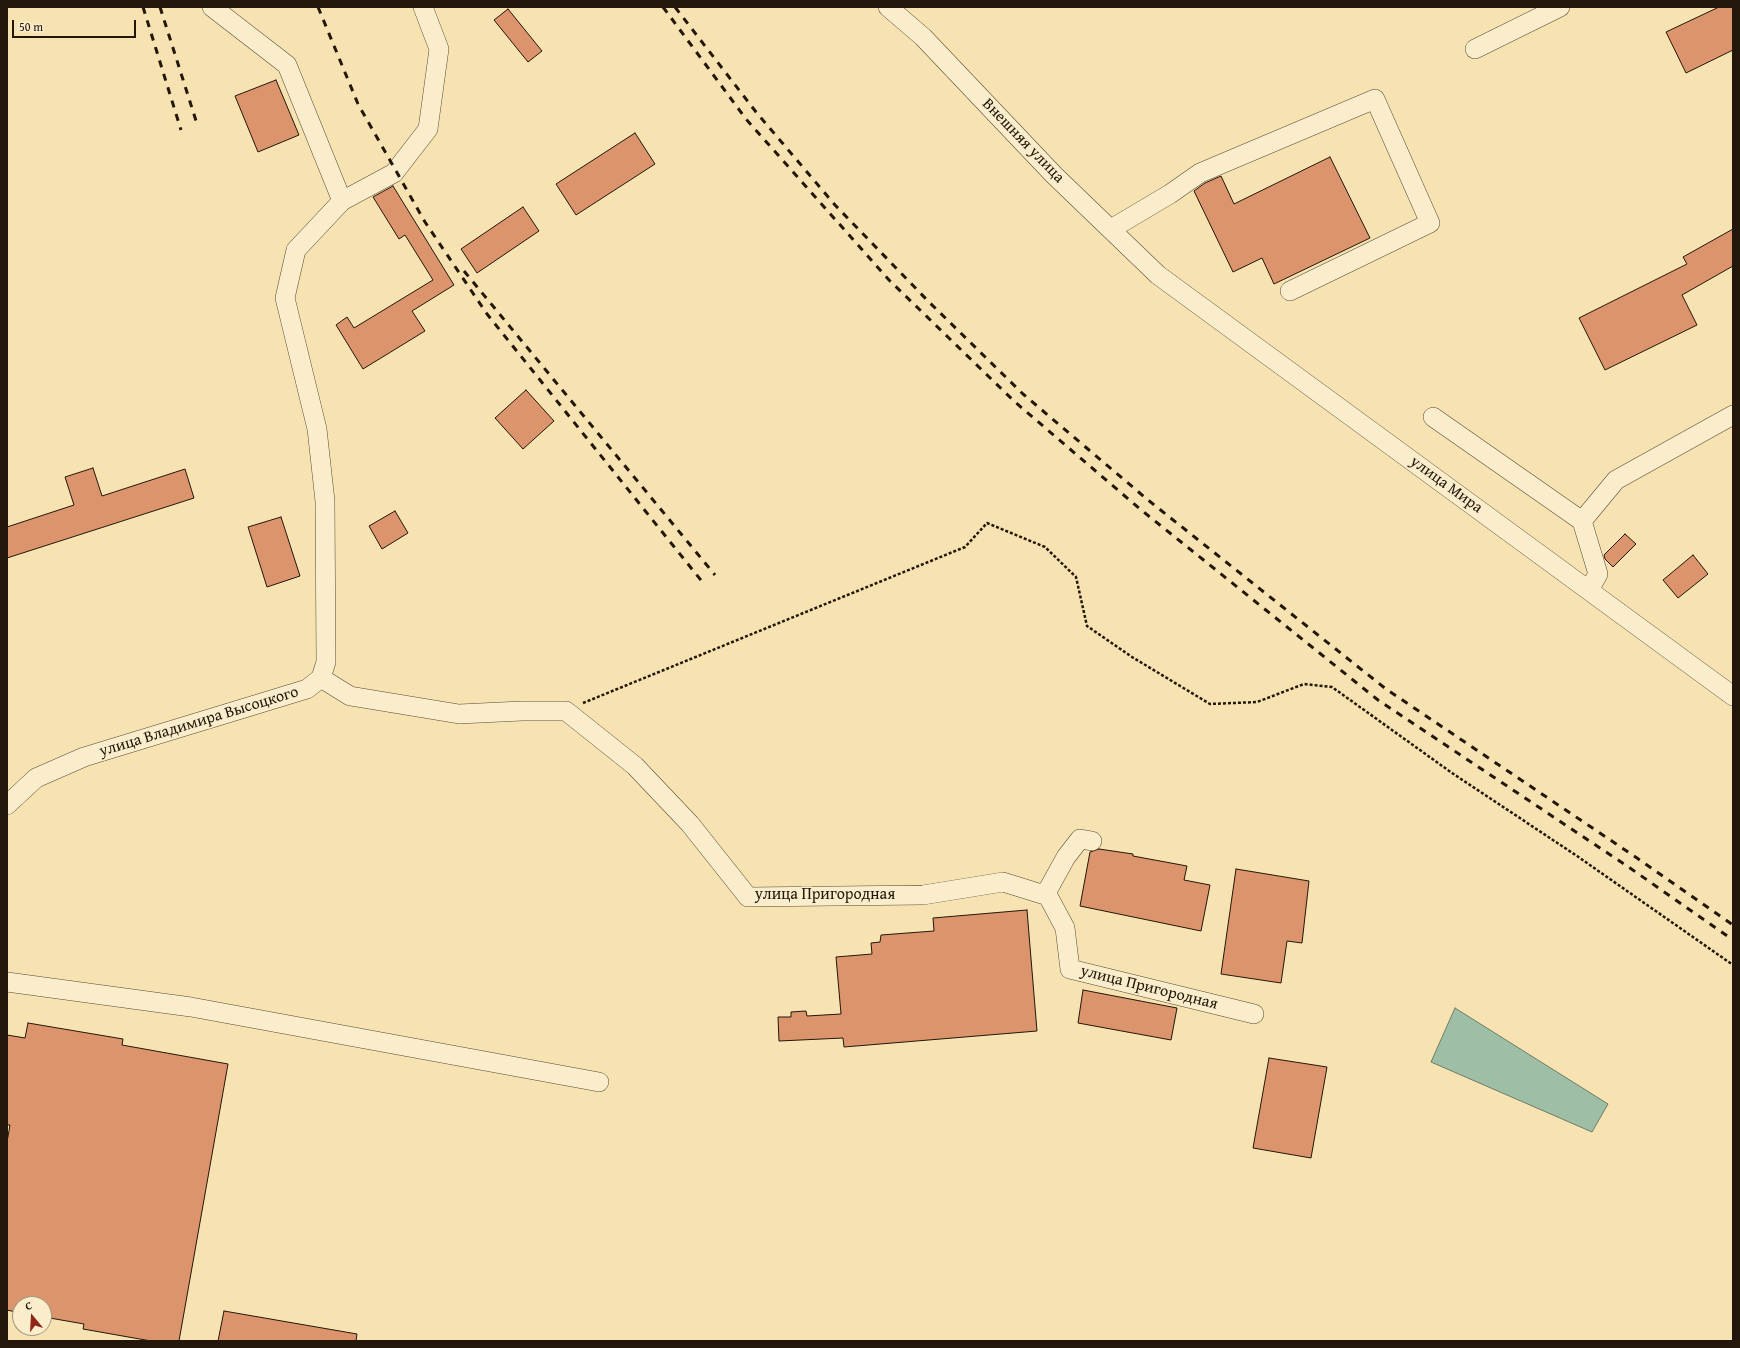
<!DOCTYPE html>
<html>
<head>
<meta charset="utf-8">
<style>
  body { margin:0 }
  #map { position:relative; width:1740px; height:1348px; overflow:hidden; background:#f7e3b1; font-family:"Gentium Book Plus",serif }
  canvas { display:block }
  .frame { position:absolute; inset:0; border:8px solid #23160a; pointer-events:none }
  .north { position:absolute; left:12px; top:1296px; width:40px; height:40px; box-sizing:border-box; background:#faedcc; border:1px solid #a4977e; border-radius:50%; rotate:342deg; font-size:11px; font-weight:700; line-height:16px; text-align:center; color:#23160a }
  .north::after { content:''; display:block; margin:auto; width:14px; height:18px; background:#8f2418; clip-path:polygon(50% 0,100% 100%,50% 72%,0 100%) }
  .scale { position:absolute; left:12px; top:20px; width:124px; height:18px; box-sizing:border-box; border:2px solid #23160a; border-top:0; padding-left:5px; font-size:12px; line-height:14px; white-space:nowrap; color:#23160a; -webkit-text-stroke:3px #faedcc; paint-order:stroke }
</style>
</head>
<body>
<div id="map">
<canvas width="1740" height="1348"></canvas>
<div class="frame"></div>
<div class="north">С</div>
<div class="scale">50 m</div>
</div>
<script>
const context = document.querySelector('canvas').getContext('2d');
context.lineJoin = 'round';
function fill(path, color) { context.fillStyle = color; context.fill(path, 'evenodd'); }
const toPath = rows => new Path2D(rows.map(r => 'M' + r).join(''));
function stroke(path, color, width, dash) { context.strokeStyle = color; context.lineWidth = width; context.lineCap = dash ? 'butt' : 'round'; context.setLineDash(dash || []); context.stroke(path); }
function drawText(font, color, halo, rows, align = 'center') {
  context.font = font + ' "Gentium Book Plus",serif'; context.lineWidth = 3; context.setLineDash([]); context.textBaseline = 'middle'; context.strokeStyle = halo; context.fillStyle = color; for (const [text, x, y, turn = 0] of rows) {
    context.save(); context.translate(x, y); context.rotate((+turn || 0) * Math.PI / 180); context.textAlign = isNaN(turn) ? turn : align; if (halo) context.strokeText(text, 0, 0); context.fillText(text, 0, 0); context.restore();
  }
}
const water = toPath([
  [1455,1008,1608,1104,1592,1132,1431,1062,1455,1008]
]);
const building = toPath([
  [1719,7,1733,7,1733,50,1686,73,1666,32,1719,7],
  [508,9,542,51,528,62,494,20,508,9],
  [276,80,299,135,258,152,235,96,276,80],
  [635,133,655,164,576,215,556,184,635,133],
  [1330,157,1370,238,1274,284,1262,258,1233,272,1194,191,1205,183,1221,176,1234,204,1330,157],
  [393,186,454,285,412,311,425,331,363,369,336,325,347,317,354,328,433,280,405,235,399,239,373,197,393,186],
  [523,207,539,231,477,273,461,249,523,207],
  [1733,229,1733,266,1682,295,1697,325,1605,370,1579,318,1687,264,1683,257,1733,229],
  [526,390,554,421,523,449,495,418,526,390],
  [93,468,102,496,185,469,194,498,7,558,7,527,74,505,65,477,93,468],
  [395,511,408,533,382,549,369,526,395,511],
  [281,517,300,576,267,587,248,527,281,517],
  [1625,534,1636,544,1613,567,1605,559,1604,555,1625,534],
  [1693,555,1708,574,1678,598,1663,580,1693,555],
  [1099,849,1133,854,1133,856,1187,866,1184,880,1210,885,1201,931,1080,906,1090,852,1099,849],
  [1236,869,1309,881,1302,943,1287,941,1281,983,1221,974,1236,869],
  [1027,910,1037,1031,844,1047,843,1038,779,1041,778,1017,791,1017,791,1012,806,1011,807,1016,841,1014,836,957,872,954,871,943,880,942,881,935,934,931,933,918,1027,910],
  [1083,990,1177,1008,1171,1040,1078,1023,1083,990],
  [28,1023,123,1039,122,1045,228,1064,179,1341,151,1341,83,1329,84,1324,44,1317,44,1304,20,1304,20,1313,7,1310,7,1142,10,1125,7,1125,7,1035,25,1038,28,1023],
  [1269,1058,1327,1067,1311,1158,1253,1148,1269,1058],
  [224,1311,357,1334,356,1341,218,1341,224,1311]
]);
const path = toPath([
  [583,703,965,547,987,523,1045,547,1076,577,1087,626,1132,657,1210,704,1257,702,1304,684,1332,687,1452,773,1577,856,1733,965]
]);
const minor = toPath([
  [212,7,287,65,342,201,394,173,428,129,439,49,423,7],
  [888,7,923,37,1054,175,1158,275,1733,696],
  [1475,49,1560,7],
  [1111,229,1170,194,1200,173,1375,99,1430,223,1290,291],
  [1433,417,1582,521,1598,574,1589,590],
  [1582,521,1616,480,1733,415],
  [321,678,350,696,459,714,522,711,566,711,635,766,690,824,748,897,923,895,1003,882,1048,896,1065,928,1070,969,1254,1014],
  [7,805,36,778,84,757,307,689,321,678,326,662,325,501,317,429,285,298,296,250,342,201],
  [1045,895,1066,857,1080,839,1092,841],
  [7,982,191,1007,599,1082]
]);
const rail = toPath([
  [143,7,181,130],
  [160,7,198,127],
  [318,7,358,104,425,222,487,314,704,584],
  [663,7,746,119,889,280,1015,402,1140,509,1378,700,1630,868,1733,940],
  [675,7,756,112,835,205,928,301,1023,394,1148,500,1386,689,1637,858,1733,925],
  [464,271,715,575]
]);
const streetNames = [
  ["Внешняя улица",1023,141,46],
  ["улица Мира",1446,485,36],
  ["улица Владимира Высоцкого",199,722,-17],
  ["улица Пригородная",825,895],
  ["улица Пригородная",1149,988,14]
];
fill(water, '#9ebfa6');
stroke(water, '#6d7b68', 1);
fill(building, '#db946c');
stroke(building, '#23160a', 1);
stroke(minor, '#584934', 20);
stroke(path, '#23160a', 2.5, [3, 2]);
stroke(minor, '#faedcc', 19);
stroke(rail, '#23160a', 3, [7, 7]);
drawText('16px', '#23160a', '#faedcc', streetNames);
</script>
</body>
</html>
